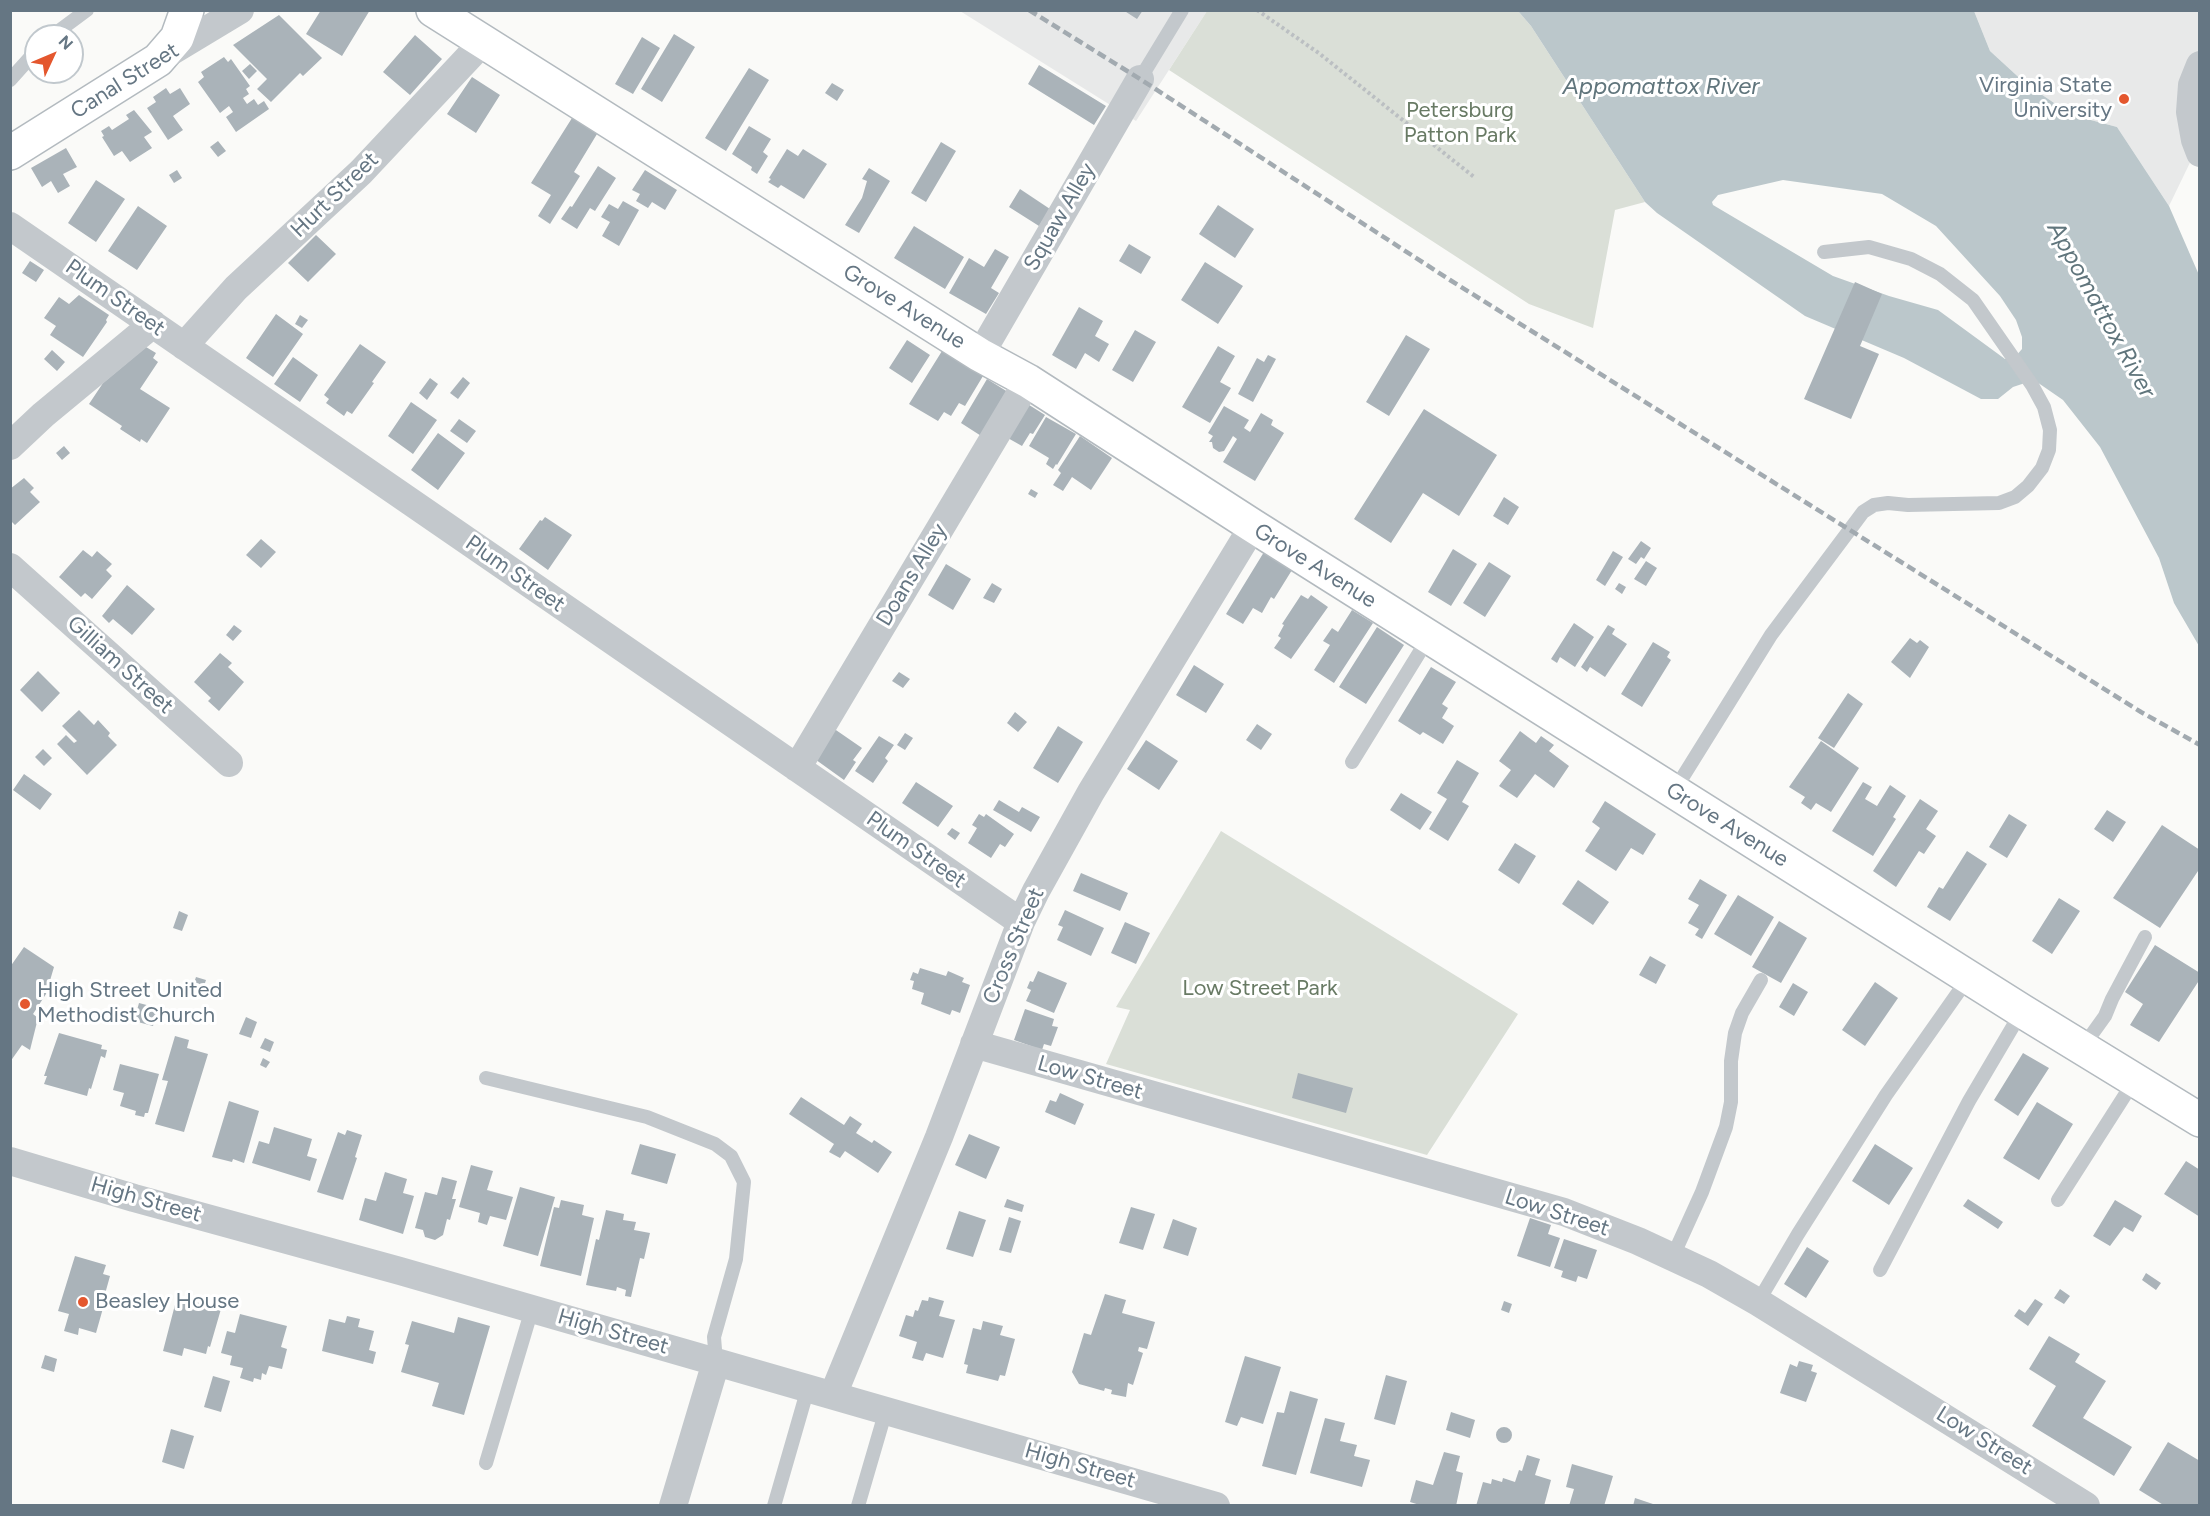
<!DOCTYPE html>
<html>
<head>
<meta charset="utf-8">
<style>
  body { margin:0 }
  #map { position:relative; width:2210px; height:1516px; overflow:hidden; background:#fafaf8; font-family:Figtree,sans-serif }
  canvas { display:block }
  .frame { position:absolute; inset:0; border:12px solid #657683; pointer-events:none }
  .north { position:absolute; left:24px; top:24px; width:60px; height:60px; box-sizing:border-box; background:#fff; border:2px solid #c1c8cd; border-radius:50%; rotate:46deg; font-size:16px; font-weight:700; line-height:24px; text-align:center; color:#657683 }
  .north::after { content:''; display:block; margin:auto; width:21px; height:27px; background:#e4572e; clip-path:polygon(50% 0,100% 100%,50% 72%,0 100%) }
</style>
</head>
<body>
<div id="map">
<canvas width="2210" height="1516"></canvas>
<div class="frame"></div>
<div class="north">N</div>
</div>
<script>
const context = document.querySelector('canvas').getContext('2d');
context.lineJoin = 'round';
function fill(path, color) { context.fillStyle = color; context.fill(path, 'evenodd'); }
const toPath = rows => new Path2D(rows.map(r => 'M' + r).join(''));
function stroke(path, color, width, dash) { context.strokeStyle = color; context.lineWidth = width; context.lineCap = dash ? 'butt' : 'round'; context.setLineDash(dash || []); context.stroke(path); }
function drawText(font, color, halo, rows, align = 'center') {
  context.font = font + ' Figtree,sans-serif'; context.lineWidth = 6; context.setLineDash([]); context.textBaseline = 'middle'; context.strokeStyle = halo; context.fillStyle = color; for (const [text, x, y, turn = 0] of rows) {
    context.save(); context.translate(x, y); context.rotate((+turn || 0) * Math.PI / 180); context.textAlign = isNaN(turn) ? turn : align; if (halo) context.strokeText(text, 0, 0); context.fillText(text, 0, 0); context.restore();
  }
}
const built = toPath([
  [960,11,1207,11,1136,121],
  [1974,11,2199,11,2199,144,2169,206,2117,127,2072,115,2026,84,1990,51]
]);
const green = toPath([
  [1207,11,1518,11,1531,26,1645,202,1615,210,1593,328,1529,304,1169,70],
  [1221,831,1518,1014,1427,1155,1106,1064,1130,1010,1116,1007]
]);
const water = toPath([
  [1518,11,1974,11,1990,51,2026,84,2072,115,2117,127,2169,206,2199,275,2199,646,2174,603,2159,558,2100,447,2063,400,2034,380,2013,387,1998,399,1981,399,1904,358,1805,316,1657,213,1645,202,1531,26],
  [1783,180,1882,194,1936,226,2000,296,2016,320,2022,337,2022,349,2015,357,2005,359,1938,310,1889,296,1833,276,1713,205,1712,202,1718,195]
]);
const building = toPath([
  [321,10,370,10,342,56,306,34],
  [1123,10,1143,10,1137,19],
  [279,15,322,58,303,76,300,73,271,102,257,89,267,79,233,45],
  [674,34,695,47,662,102,641,89],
  [415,35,442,59,410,95,383,72],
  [642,37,660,48,633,94,615,84],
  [224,57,228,62,231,59,250,86,246,89,249,94,243,98,247,104,254,99,258,105,264,101,269,109,236,132,226,117,233,112,229,106,220,113,198,82,204,77,201,72],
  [250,64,257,71,249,79,242,71],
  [1039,65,1106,106,1094,125,1028,84],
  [749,68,769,80,726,151,705,138],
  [472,77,500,95,476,133,447,114],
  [832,83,844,90,837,101,825,93],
  [166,88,170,94,180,88,190,104,173,116,183,130,168,140,147,108,156,102,153,97],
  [134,110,152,132,144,137,152,148,130,162,122,151,114,156,102,137,104,136,101,131,109,126,112,130,129,119,126,115],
  [572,118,597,134,574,172,580,176,550,224,538,216,551,195,531,183],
  [749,126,771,139,763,152,768,156,757,174,751,170,752,167,732,154],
  [218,141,226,151,218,157,210,147],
  [941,142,956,151,926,202,911,193],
  [66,148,77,167,63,174,70,186,58,193,51,181,42,187,31,168],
  [787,149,798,156,803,149,827,164,804,199,781,185,778,188,768,182,771,179,769,178],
  [598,166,616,178,595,211,590,208,577,229,561,219,570,206,572,207],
  [869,168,890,181,859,233,845,225,862,198,867,181,862,179],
  [177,170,182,178,174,183,169,175],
  [645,170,677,190,665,210,652,202,648,208,636,201,640,194,632,190],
  [96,180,125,199,96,242,68,223],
  [1020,189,1050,209,1039,226,1009,207],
  [623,201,639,210,619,246,602,236,610,222,601,217,609,204,618,209],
  [1218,205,1254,229,1235,258,1199,234],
  [138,206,167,226,137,270,108,251],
  [914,226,964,257,945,289,894,258],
  [316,235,336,254,308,282,288,263],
  [1129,244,1151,257,1141,274,1119,261],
  [995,249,1009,257,991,288,999,293,986,314,949,293,969,258,984,267],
  [30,261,44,270,36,282,22,273],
  [1205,262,1243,286,1218,324,1181,300],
  [1855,282,1882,294,1860,346,1879,354,1851,419,1804,399],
  [79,295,109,315,106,320,107,322,83,357,50,335,56,326,44,318,59,297,69,304],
  [1079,307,1103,321,1095,336,1109,344,1099,362,1085,353,1076,369,1052,355],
  [276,314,303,334,273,377,246,358],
  [300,315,308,320,302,328,295,324],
  [1135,330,1156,342,1133,382,1112,370],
  [1406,335,1430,349,1389,416,1366,402],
  [907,340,930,355,912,383,889,368],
  [360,344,386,362,372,382,374,383,352,414,347,411,344,416,326,403,329,399,324,395],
  [1218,346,1235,356,1220,382,1231,388,1210,423,1182,407],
  [146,347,156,353,153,358,158,362,140,389,170,408,147,443,141,439,140,442,120,429,122,426,89,404,103,383],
  [52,350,65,362,57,371,44,359],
  [942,351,983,376,965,406,959,403,951,416,944,412,938,421,909,404],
  [1268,355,1276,359,1253,402,1238,394,1257,358,1264,362],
  [293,357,318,375,300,402,274,384],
  [463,377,470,383,458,399,450,393],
  [430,378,438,384,427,400,419,393],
  [987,379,1016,397,989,441,961,423],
  [411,402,437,420,413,454,388,436],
  [1026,403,1045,415,1033,434,1030,433,1022,446,1006,437],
  [1224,406,1249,420,1244,428,1250,432,1261,413,1273,420,1271,425,1284,433,1255,481,1223,462,1237,439,1233,436,1224,451,1219,452,1213,448,1212,442,1209,442,1213,436,1208,433],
  [1424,409,1497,455,1459,516,1423,493,1391,543,1354,519],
  [1046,417,1076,434,1057,465,1056,464,1053,469,1046,464,1049,458,1029,446],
  [459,419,476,431,467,443,450,431],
  [438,433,465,453,438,490,411,470],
  [1080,436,1112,458,1091,490,1072,477,1063,491,1053,485,1061,473,1058,470],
  [64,446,70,453,62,460,56,453],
  [24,478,34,488,30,492,40,502,15,525,10,520,10,489],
  [1031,489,1038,493,1035,498,1028,494],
  [1504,497,1519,507,1508,525,1493,516],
  [545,517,572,535,548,570,519,549,540,520,542,521],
  [261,539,276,552,261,568,246,555],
  [1641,541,1651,548,1644,559,1641,557,1636,564,1628,559],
  [1453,549,1477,564,1451,606,1428,592],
  [83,550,92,557,97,551,112,564,106,570,112,576,92,599,85,593,81,597,59,577],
  [1613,551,1623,557,1605,586,1596,580],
  [1264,552,1292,570,1274,599,1271,597,1262,613,1253,608,1243,624,1226,614],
  [1646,561,1657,568,1646,586,1634,579],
  [1489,562,1511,576,1485,617,1463,603],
  [946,564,971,579,953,610,928,595],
  [992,583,1002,589,994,603,983,598],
  [1619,583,1626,587,1622,594,1615,589],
  [127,585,155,609,132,635,113,619,109,623,102,616],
  [1301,595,1308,599,1311,595,1328,607,1291,659,1274,648,1281,638,1278,636,1284,625,1282,624],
  [1352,610,1373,623,1334,683,1314,670,1330,645,1323,641,1332,628,1338,632],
  [1574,623,1594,637,1575,667,1560,657,1557,663,1551,659],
  [234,625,242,631,233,641,226,635],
  [1608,625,1615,629,1612,634,1627,644,1605,677,1590,667,1587,672,1581,667],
  [1377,627,1404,645,1366,704,1339,687],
  [1910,638,1917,643,1920,640,1929,647,1910,678,1891,662],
  [1653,642,1670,652,1667,657,1671,660,1642,707,1621,694],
  [220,653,232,663,228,667,244,682,219,711,208,701,211,698,194,682],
  [1194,665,1224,684,1206,713,1176,695],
  [1431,667,1456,682,1442,704,1448,708,1442,718,1454,726,1443,744,1423,732,1420,735,1398,721],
  [38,671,60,693,42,712,20,690],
  [899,672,910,679,903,688,892,681],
  [1848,693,1863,704,1834,748,1818,738],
  [79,710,94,725,98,720,110,733,108,736,117,745,87,775,57,744,66,735,74,743,77,741,62,726],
  [1015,712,1027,722,1018,732,1007,723],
  [1257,724,1272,734,1261,750,1246,740],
  [1058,726,1083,742,1058,783,1033,768],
  [833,728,862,748,853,760,856,762,844,780,812,757],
  [1520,731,1536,743,1541,736,1554,745,1549,751,1569,766,1554,788,1535,774,1517,798,1499,786,1511,770,1499,761],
  [905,733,913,738,905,750,897,745],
  [879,736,894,745,885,758,888,761,873,783,855,771],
  [1146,740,1178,761,1159,790,1127,769],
  [1821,741,1859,768,1831,812,1816,803,1811,810,1801,803,1805,797,1789,787],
  [43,749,52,758,44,766,35,757],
  [1457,760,1479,773,1462,802,1469,806,1448,841,1429,829,1447,799,1437,793],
  [24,774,52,794,40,810,13,790],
  [916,782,953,806,938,827,902,803],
  [1863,782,1872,787,1865,799,1877,806,1890,785,1906,796,1893,817,1896,819,1873,856,1832,831],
  [1401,793,1432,812,1420,830,1390,810],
  [1920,799,1938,811,1926,829,1936,836,1924,854,1919,851,1896,887,1873,871],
  [999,800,1019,812,1022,807,1040,817,1031,832,993,810],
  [1605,801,1656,834,1643,855,1631,848,1616,871,1585,851,1600,828,1592,822],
  [2107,810,2126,822,2113,842,2094,829],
  [979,814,984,817,986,814,1014,834,1005,847,1000,844,991,858,968,843,977,828,972,825],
  [2009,814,2027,825,2007,858,1989,847],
  [2162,825,2200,850,2200,868,2160,928,2113,898],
  [952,828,960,833,955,840,947,834],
  [1515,843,1536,856,1519,884,1498,870],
  [1967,851,1987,864,1950,921,1927,907,1939,887,1943,889],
  [1081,873,1128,893,1120,911,1073,891],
  [1700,879,1727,895,1702,939,1695,935,1699,929,1688,923,1699,905,1688,899],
  [1578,880,1609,902,1593,925,1562,904],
  [1738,895,1774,917,1751,956,1714,934],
  [2059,898,2080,911,2052,954,2032,941],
  [1065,910,1104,928,1091,956,1057,940,1063,927,1058,925],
  [179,911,188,915,182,931,173,928],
  [1779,921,1807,938,1781,983,1752,967],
  [1125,922,1150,933,1136,964,1111,953],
  [2155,945,2200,973,2200,979,2159,1042,2130,1025,2143,1004,2125,992],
  [24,947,54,967,46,994,33,1014,38,1018,30,1050,22,1045,10,1062,10,967],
  [1650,956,1666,965,1656,984,1639,975],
  [920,968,946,976,948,971,964,978,962,982,970,985,960,1013,952,1010,950,1015,921,1004,924,993,912,989,914,981,910,980,913,972,918,974],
  [1038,971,1067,983,1054,1013,1026,1001,1031,990,1027,988,1030,981,1033,982],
  [196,977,206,980,202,992,192,989],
  [1875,982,1898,998,1865,1046,1842,1030],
  [1793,983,1808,992,1794,1016,1779,1007],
  [139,1003,158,1008,153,1026,134,1021],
  [1025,1009,1054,1019,1052,1026,1058,1027,1051,1046,1044,1044,1042,1050,1014,1040],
  [246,1017,257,1022,251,1038,239,1034],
  [59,1033,102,1045,101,1049,107,1050,105,1058,101,1056,91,1089,89,1088,87,1096,44,1084,47,1076,44,1076],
  [175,1036,189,1040,187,1048,208,1054,184,1132,155,1124,168,1081,162,1080],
  [265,1038,274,1042,270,1052,260,1048],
  [2023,1053,2049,1068,2018,1116,1994,1100],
  [263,1058,270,1062,266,1068,260,1065],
  [120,1064,159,1074,148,1113,145,1113,144,1117,135,1115,136,1111,120,1106,124,1093,113,1090],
  [1298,1073,1353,1088,1346,1113,1292,1098],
  [1060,1093,1084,1104,1075,1125,1045,1112,1050,1100,1056,1102],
  [801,1097,844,1125,850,1116,862,1124,856,1133,872,1143,874,1140,892,1152,878,1173,845,1151,840,1158,829,1152,834,1144,789,1114],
  [229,1101,259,1111,244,1163,233,1159,232,1162,212,1157],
  [2037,1102,2073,1124,2039,1180,2003,1158],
  [274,1127,312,1139,307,1156,317,1159,310,1181,252,1163,259,1141,269,1144],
  [347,1130,362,1135,355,1157,357,1158,343,1200,317,1192,338,1132,345,1135],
  [969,1134,1000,1147,986,1179,955,1165],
  [640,1144,676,1154,667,1184,631,1174],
  [1875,1144,1913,1168,1889,1205,1852,1181],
  [2186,1161,2200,1170,2200,1217,2164,1194],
  [471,1165,493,1171,487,1190,513,1197,506,1220,490,1216,487,1225,478,1222,480,1213,459,1207],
  [385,1172,407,1179,403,1193,414,1196,403,1234,359,1220,365,1198,376,1201],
  [442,1177,457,1181,452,1199,456,1199,450,1220,447,1219,443,1235,435,1240,425,1237,423,1230,415,1228,425,1192,437,1195],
  [520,1187,555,1197,538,1256,503,1246],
  [1007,1199,1024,1205,1022,1212,1004,1207],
  [1968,1199,2003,1222,1998,1229,1963,1206],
  [561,1200,584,1205,582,1215,594,1218,581,1276,540,1266,554,1207,559,1208],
  [2115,1200,2142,1216,2133,1232,2124,1227,2110,1246,2093,1236],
  [1131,1207,1155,1214,1143,1250,1119,1243],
  [606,1210,624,1214,623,1220,636,1222,634,1230,650,1233,644,1259,640,1258,631,1297,625,1296,626,1290,617,1287,616,1291,586,1285,596,1239,599,1240],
  [959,1211,986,1220,973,1257,946,1249],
  [1009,1217,1021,1221,1011,1253,999,1250],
  [1530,1218,1551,1225,1548,1234,1560,1238,1550,1267,1517,1256],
  [1173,1219,1197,1228,1188,1256,1163,1248],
  [1564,1239,1597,1250,1587,1279,1578,1276,1576,1282,1561,1277,1563,1271,1554,1268],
  [1807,1247,1829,1261,1806,1298,1784,1284],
  [75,1256,106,1265,103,1274,110,1276,105,1294,107,1294,96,1333,79,1328,78,1335,64,1331,69,1314,58,1311],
  [2146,1273,2161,1283,2156,1290,2142,1280],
  [2060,1289,2070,1296,2064,1304,2054,1298],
  [1105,1294,1126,1300,1122,1313,1155,1322,1147,1349,1139,1347,1138,1351,1143,1353,1133,1385,1128,1383,1126,1397,1111,1394,1112,1390,1105,1388,1104,1391,1079,1384,1072,1372,1084,1333,1091,1335],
  [177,1297,221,1309,210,1347,208,1346,206,1354,184,1348,182,1356,163,1351],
  [929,1297,944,1301,939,1316,955,1320,943,1358,926,1353,923,1361,912,1358,917,1342,899,1336,906,1315,913,1317,915,1310,918,1311,922,1300,928,1301],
  [2035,1299,2043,1304,2028,1326,2014,1316,2019,1309,2025,1313],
  [1504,1301,1512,1304,1509,1313,1501,1310],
  [240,1314,287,1326,281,1347,287,1349,282,1369,269,1366,266,1375,262,1373,261,1380,254,1378,253,1382,240,1378,243,1368,230,1365,232,1356,221,1353,227,1331,235,1333],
  [347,1316,360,1319,358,1327,374,1331,369,1350,376,1352,373,1364,322,1351,329,1319,345,1323],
  [458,1317,490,1326,464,1415,432,1406,439,1383,401,1372,409,1345,405,1344,412,1321,454,1333],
  [983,1321,1003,1326,1000,1335,1015,1339,1005,1376,1000,1375,998,1381,966,1373,968,1365,964,1364,973,1328,981,1330],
  [2049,1336,2080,1354,2075,1362,2106,1381,2083,1418,2132,1447,2114,1476,2032,1426,2056,1386,2029,1369],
  [45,1355,57,1359,54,1372,41,1368],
  [1245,1356,1281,1367,1263,1424,1241,1417,1237,1426,1225,1422],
  [1799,1361,1813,1365,1811,1371,1817,1373,1806,1402,1780,1393,1790,1364,1797,1367],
  [1386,1375,1407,1381,1395,1425,1374,1419],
  [213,1376,230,1381,221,1412,204,1407],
  [1290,1391,1318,1399,1296,1475,1262,1466,1277,1412,1284,1413],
  [1451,1412,1475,1420,1470,1438,1446,1430],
  [1325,1418,1345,1423,1340,1441,1357,1445,1354,1456,1370,1460,1362,1487,1310,1473],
  '1496 1435a8 8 0 1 1 16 0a8 8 0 1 1-16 0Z',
  [171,1429,194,1436,184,1469,162,1462],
  [2168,1442,2200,1461,2200,1506,2165,1506,2139,1490],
  [1444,1452,1460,1456,1456,1471,1463,1473,1456,1506,1423,1506,1410,1502,1416,1480,1433,1485],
  [1527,1455,1540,1459,1535,1475,1551,1480,1544,1506,1476,1506,1483,1482,1491,1484,1492,1479,1502,1482,1503,1478,1515,1482,1519,1470,1522,1471],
  [1572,1464,1613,1476,1604,1506,1569,1506,1574,1489,1566,1487],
  [1635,1498,1656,1505,1656,1506,1633,1506]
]);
const path = toPath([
  [1257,10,1320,54,1474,177]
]);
const lane = toPath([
  [52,36,87,10],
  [1140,79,1182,10],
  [10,80,36,51],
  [1352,762,1429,637],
  [1674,791,1771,635,1863,512,1874,505,1888,503,1908,505,1999,503,2015,497,2028,486,2042,468,2049,450,2050,430,2044,407,2032,385,1973,300,1940,274,1911,259,1869,247,1824,252],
  [2082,1048,2105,1016,2112,999,2145,937],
  [486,1078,647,1117,715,1144,731,1156,744,1182,736,1259,714,1337,716,1362],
  [2058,1200,2134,1081],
  [1673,1256,1702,1192,1726,1127,1731,1102,1731,1061,1735,1033,1742,1013,1761,980],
  [1880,1270,1969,1101,2022,1011],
  [1758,1302,1798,1234,1886,1095,1969,977],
  [486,1463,532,1309],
  [774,1506,808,1388],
  [858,1506,886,1410]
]);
const street = toPath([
  [162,57,240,10],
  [2200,65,2192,85,2190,112,2195,140,2200,153],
  [10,226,1021,922],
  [184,346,236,288,361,172,483,42],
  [980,355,1140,79],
  [10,446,43,415,153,324],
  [10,567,229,763],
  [797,768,1028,381],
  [974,1044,1564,1212,1638,1241,1709,1274,1758,1302,2086,1506],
  [10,1161,134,1198,400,1271,1216,1506],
  [833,1395,939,1137,1021,922,1036,891,1091,792,1253,526],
  [673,1506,716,1362]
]);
const secondary = toPath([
  [433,10,980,355,1028,381,1253,526,2022,1011,2200,1120],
  [10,153,158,60,177,38,187,10]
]);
const rail = toPath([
  [1029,10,1140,79,1450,280,2141,712,2200,745]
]);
const markers = [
  [2124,99,6,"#e4572e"],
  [25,1004,6,"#e4572e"],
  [83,1302,6,"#e4572e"]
];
const streetNames = [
  ["Canal Street",125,81,-32],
  ["Hurt Street",335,195,-44],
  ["Squaw Alley",1060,217,-60],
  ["Plum Street",115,298,35],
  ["Grove Avenue",904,307,32],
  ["Grove Avenue",1315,566,32],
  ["Plum Street",515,574,35],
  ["Doans Alley",912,575,-59],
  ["Gilliam Street",120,665,42],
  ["Grove Avenue",1727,825,32],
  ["Plum Street",916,850,35],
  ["Cross Street",1014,946,-67],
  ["Low Street",1090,1078,16],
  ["High Street",146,1200,16],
  ["Low Street",1557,1213,18],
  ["High Street",613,1332,16],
  ["Low Street",1984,1441,32],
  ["High Street",1080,1466,16]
];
const poiNames = [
  ["Virginia State",2112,86,"right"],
  ["University",2112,111,"right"],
  ["High Street United",37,991],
  ["Methodist Church",37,1016],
  ["Beasley House",95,1302]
];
const parkNames = [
  ["Petersburg",1460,111],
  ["Patton Park",1460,136],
  ["Low Street Park",1260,989]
];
const waterNames = [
  ["Appomattox River",1661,87],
  ["Appomattox River",2101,310,61]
];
fill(built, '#e8e9e9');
fill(green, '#dadfd7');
fill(water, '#bbc7cb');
fill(building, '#aab3b9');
stroke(secondary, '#b3babf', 36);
stroke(path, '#bbbfc2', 4, [3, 3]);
stroke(lane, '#c3c8cc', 14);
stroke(street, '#c3c8cc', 28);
stroke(secondary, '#fff', 33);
stroke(rail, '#a2aab0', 4.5, [9, 4.5]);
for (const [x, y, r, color] of markers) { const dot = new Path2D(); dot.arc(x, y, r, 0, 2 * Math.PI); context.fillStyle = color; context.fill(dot); stroke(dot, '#fff', 2); }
drawText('22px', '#657683', '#fff', streetNames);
drawText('22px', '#657683', '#fff', poiNames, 'left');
drawText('22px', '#687a64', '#fff', parkNames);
drawText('italic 24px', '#60757c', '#fff', waterNames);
</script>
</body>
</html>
